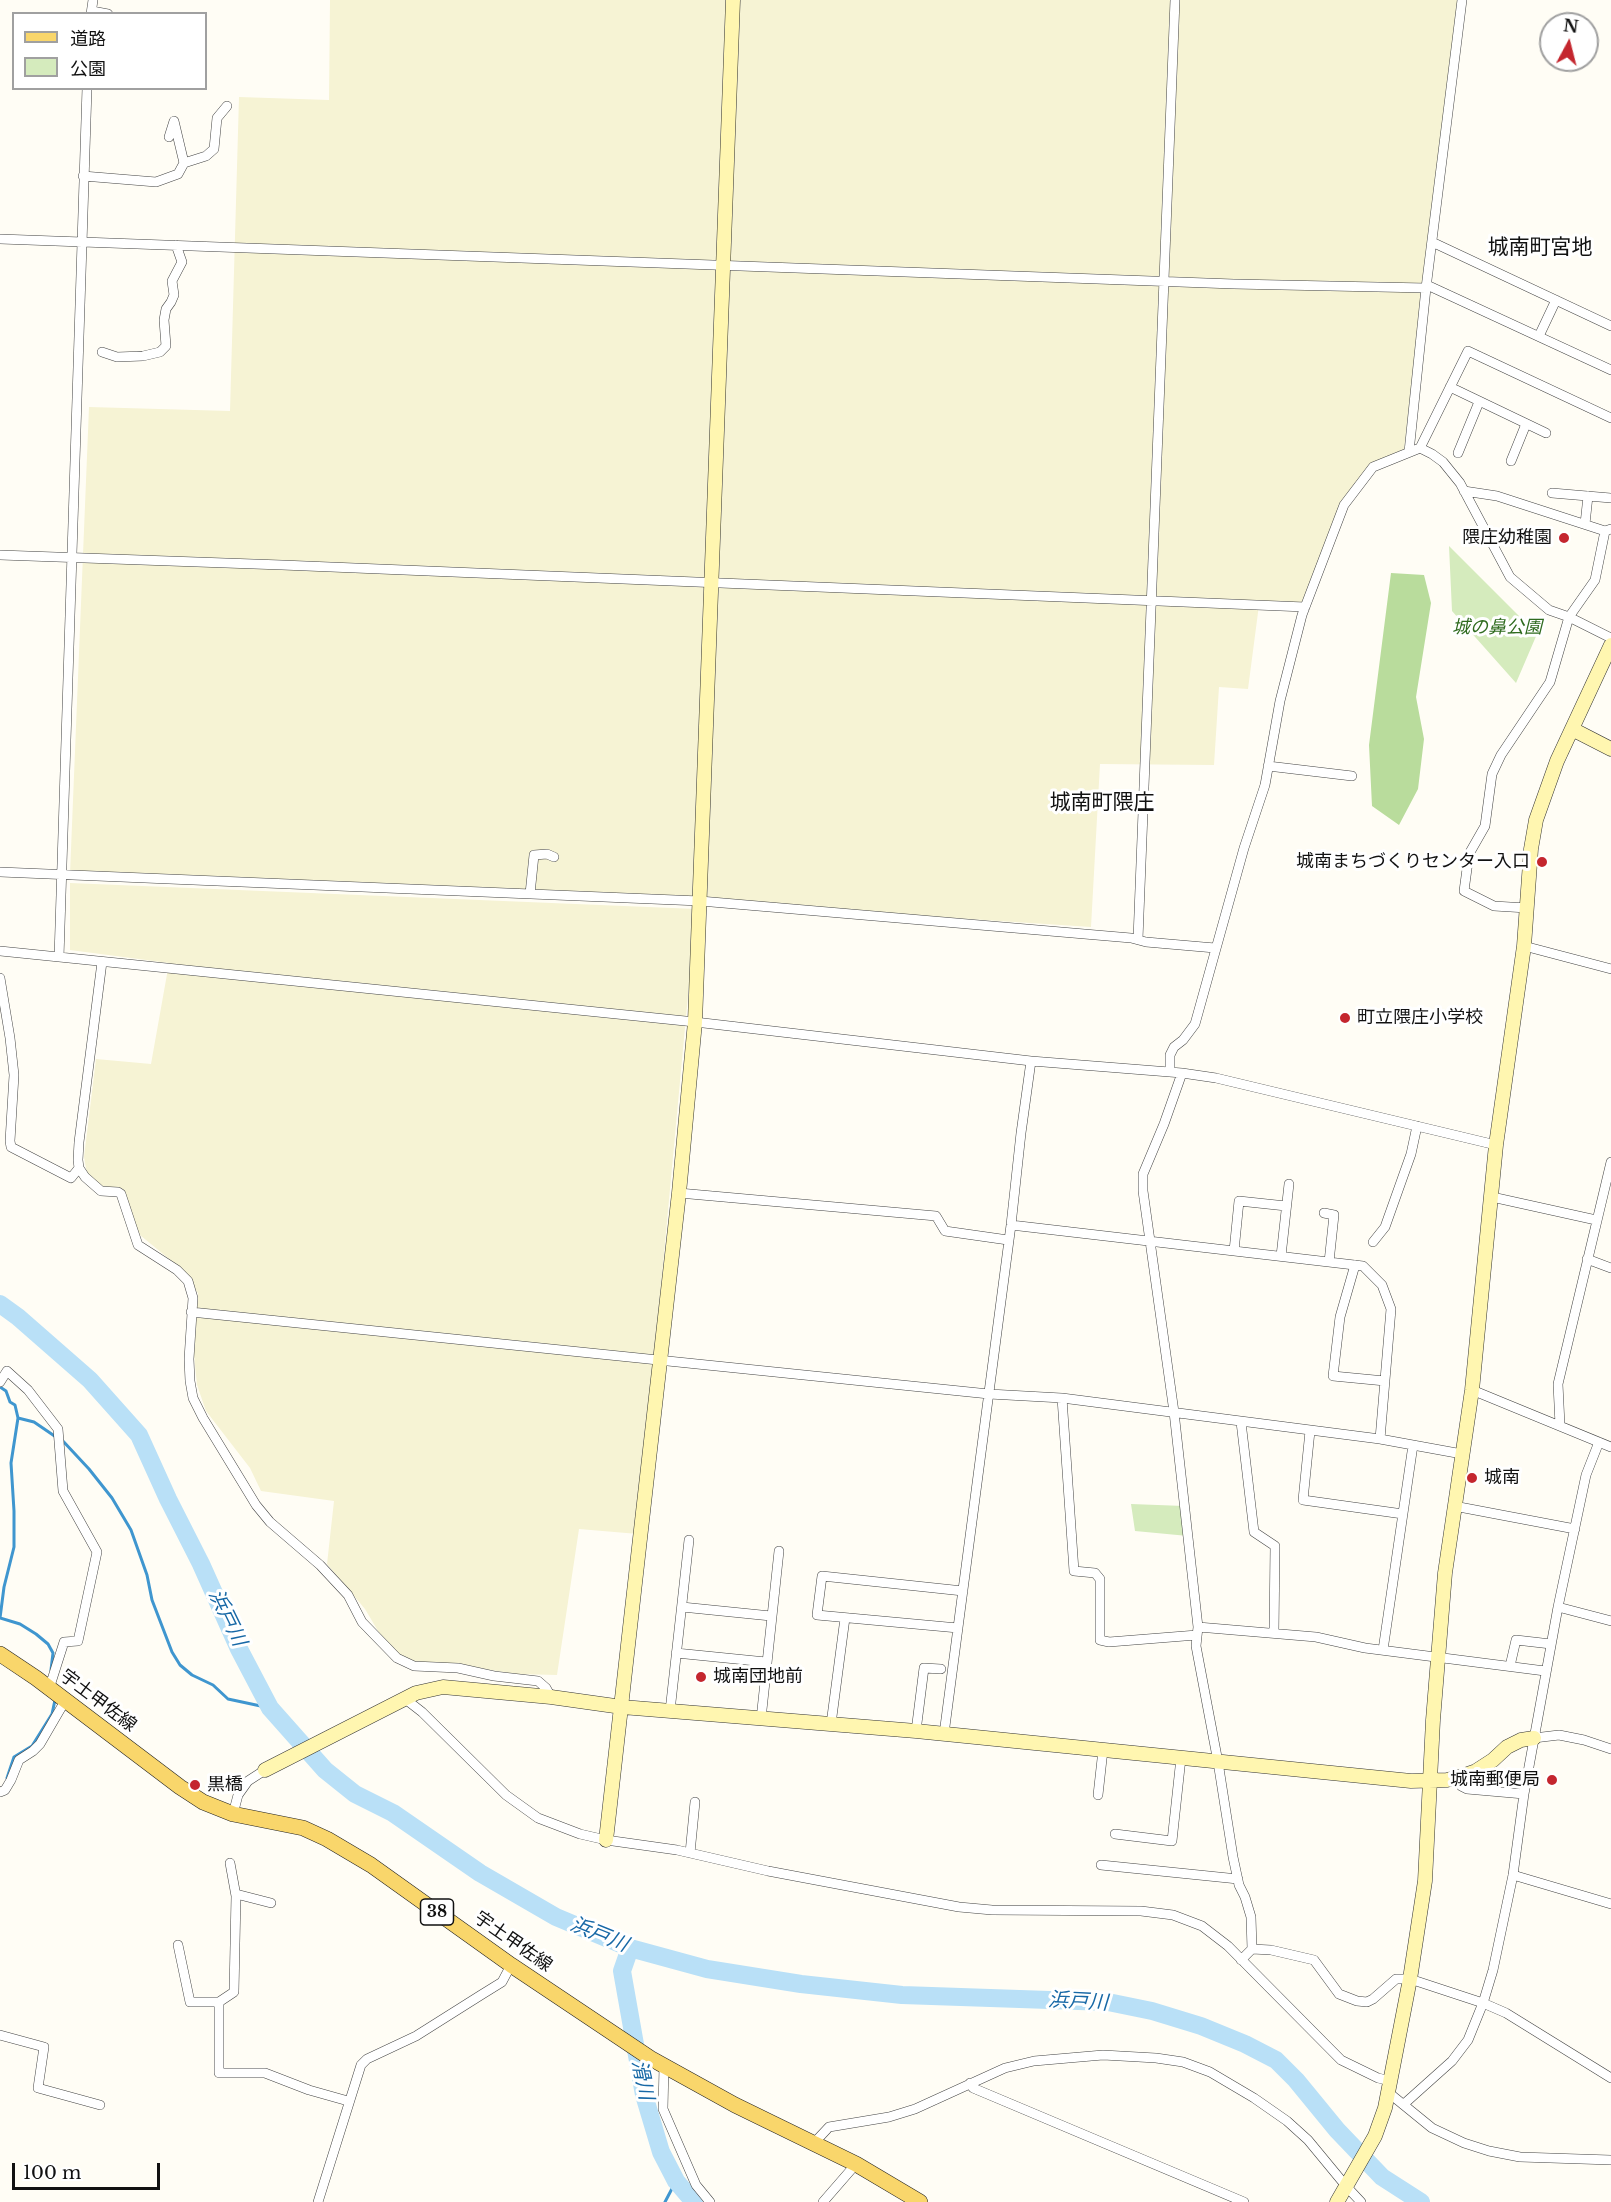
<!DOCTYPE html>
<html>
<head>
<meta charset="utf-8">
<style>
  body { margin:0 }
  #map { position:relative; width:1611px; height:2202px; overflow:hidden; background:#fffdf5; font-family:"Libre Baskerville","Noto Sans JP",serif }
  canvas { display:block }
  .legend { position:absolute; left:12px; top:12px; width:195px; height:78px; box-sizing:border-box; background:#fff; border:2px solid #a0a0a0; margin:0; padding:8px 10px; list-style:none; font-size:18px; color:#111 }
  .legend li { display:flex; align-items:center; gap:12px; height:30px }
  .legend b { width:30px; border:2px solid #a0a0a0 }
  .north { position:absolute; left:1539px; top:12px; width:60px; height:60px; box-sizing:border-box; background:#fff; border:2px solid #a0a0a0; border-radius:50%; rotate:7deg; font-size:16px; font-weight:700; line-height:24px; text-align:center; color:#111 }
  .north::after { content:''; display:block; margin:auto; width:21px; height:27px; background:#c4262e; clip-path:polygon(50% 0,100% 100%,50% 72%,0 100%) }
  .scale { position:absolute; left:12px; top:2163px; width:148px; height:27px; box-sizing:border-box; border:3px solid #111; border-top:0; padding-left:8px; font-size:18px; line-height:21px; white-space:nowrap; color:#111; -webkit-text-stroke:4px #fff; paint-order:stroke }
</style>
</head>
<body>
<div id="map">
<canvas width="1611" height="2202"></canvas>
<ul class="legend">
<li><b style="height:8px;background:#f9d66b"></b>道路</li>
<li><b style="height:16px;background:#d5ebbd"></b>公園</li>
</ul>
<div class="north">N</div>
<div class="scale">100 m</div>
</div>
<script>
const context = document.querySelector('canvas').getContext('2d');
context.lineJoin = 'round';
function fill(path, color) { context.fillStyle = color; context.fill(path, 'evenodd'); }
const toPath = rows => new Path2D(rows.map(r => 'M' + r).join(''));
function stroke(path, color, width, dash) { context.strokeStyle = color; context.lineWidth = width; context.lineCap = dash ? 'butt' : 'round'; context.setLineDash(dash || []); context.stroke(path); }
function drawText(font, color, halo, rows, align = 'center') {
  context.font = font + ' "Libre Baskerville","Noto Sans JP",serif'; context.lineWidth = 6; context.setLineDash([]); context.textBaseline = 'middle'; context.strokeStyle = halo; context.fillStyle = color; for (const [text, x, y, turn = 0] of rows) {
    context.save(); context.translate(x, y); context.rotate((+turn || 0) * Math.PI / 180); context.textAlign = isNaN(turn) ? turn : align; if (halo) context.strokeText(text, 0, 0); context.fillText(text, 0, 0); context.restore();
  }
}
const farmland = toPath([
  [330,0,1462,0,1424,279,1404,450,1384,459,1344,505,1305,607,1259,605,1248,689,1219,687,1214,765,1100,764,1091,927,711,902,70,874,89,407,230,411,239,97,329,100],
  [70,883,696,909,638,1534,579,1529,557,1675,516,1674,460,1665,407,1663,381,1636,365,1609,327,1564,334,1501,261,1491,250,1468,206,1411,197,1385,194,1355,198,1293,174,1263,140,1235,118,1192,88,1180,84,1157,96,1059,151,1064,169,963,70,950]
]);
const green = toPath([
  [1449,546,1537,634,1516,683,1452,611],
  [1131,1504,1184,1506,1188,1536,1135,1531]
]);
const forest = toPath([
  [1391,573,1424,575,1431,603,1416,697,1424,739,1418,789,1399,825,1372,806,1369,745]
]);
const stream = toPath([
  [0,1387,6,1391,10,1402,15,1405,18,1418,11,1463,14,1511,14,1547,4,1587,0,1618,20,1624,36,1634,48,1644,53,1653,51,1670],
  [18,1418,34,1422,56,1437],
  [62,1440,89,1469,112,1498,131,1530,147,1575,152,1600,172,1652,180,1665,192,1675,213,1685,228,1699,270,1708],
  [7,1778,14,1757,32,1746,52,1714,55,1700],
  [665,2202,676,2181]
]);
const river = toPath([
  [0,1304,18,1317,90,1380,139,1435,168,1499,201,1564,239,1649,270,1708,325,1770,355,1794,393,1813,480,1873,556,1917,630,1948,707,1969,801,1984,902,1995,1108,2002,1152,2011,1201,2026,1245,2044,1276,2060,1296,2080,1337,2130,1382,2177,1421,2202],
  [630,1948,622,1971,644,2095,661,2152,676,2181,694,2202]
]);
const street = toPath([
  [92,11,108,14],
  [91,14,93,0],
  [184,163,206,156,214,149,217,118,227,106],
  [83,176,156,182,178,174,184,163,174,121,169,137],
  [0,239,1234,284,1426,288],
  [1432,242,1611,326],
  [1427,285,1611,370],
  [1539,336,1556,300],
  [102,352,117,357,143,356,160,352,166,346,164,320,166,309,171,302,174,295,172,281,182,262,176,245],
  [1450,387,1546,433],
  [1420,448,1468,351,1611,418],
  [1409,452,1426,288,1462,0],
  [1458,453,1479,402],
  [1511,461,1526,424],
  [1464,491,1497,496,1605,531],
  [1552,493,1611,498],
  [1585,524,1588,496],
  [0,555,282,565,1305,607],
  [1268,766,1352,776],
  [0,872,700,901,1131,938,1146,942,1215,948],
  [530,894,534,855,547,854,554,857],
  [1527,908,1494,906,1464,891,1469,854,1485,826,1492,774,1501,755,1550,682,1569,617,1595,580,1605,531,1611,529],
  [1138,939,1175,0],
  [1524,946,1611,969],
  [0,951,695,1022,1031,1061,1182,1073,1216,1078,1496,1145],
  [59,957,87,88],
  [102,962,79,1142,78,1160,79,1168,85,1177,101,1191,118,1192,121,1194,138,1245,177,1270,188,1281,193,1298,189,1359,190,1381,193,1398,203,1418,256,1505,270,1522,320,1565,348,1595,362,1622,397,1658,414,1666,458,1668,494,1676,538,1681,546,1688,551,1697],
  [0,978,10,1038,14,1075,10,1141,11,1147,71,1178,79,1168],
  [1170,1072,1170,1055,1174,1047,1183,1040,1195,1024,1244,848,1265,785,1280,701,1302,615,1344,505,1373,467,1420,448,1432,454,1443,462,1460,483,1510,577,1549,610,1569,617,1611,638],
  [1182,1073,1164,1124,1143,1174,1143,1191,1174,1412,1198,1627,1196,1646,1218,1762,1233,1857,1239,1885,1245,1897,1251,1917,1252,1949,1241,1960],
  [679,1193,936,1216,945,1231,1008,1240],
  [1492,1197,1596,1220],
  [1324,1213,1334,1215,1329,1262],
  [1011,1225,1363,1266,1382,1285,1391,1309,1380,1439],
  [1373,1242,1385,1227,1411,1154,1417,1126],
  [1234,1251,1239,1201,1286,1206],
  [1281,1256,1289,1184],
  [1587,1259,1611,1268],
  [1355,1265,1340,1317,1333,1376,1385,1381],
  [191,1312,989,1394,1062,1398,1380,1439,1462,1454],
  [0,1382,7,1371,28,1390,58,1429,63,1491,97,1552,78,1641,64,1642,49,1689],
  [1472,1390,1611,1447],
  [1062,1398,1074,1571,1095,1573,1100,1579,1100,1640,1109,1642,1197,1635],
  [1241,1422,1254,1532,1275,1546,1274,1633],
  [1560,1425,1558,1384,1611,1162],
  [1310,1431,1303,1500,1403,1514],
  [1454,1506,1575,1529],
  [682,1607,771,1616],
  [1558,1607,1611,1621],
  [1198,1627,1316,1637,1365,1648,1545,1671],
  [958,1628,817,1615,822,1576,963,1591],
  [1383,1650,1413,1445],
  [676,1653,766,1662],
  [1510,1666,1516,1640,1551,1644],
  [404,1698,422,1712,506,1795,538,1818,580,1834,606,1840,677,1850,768,1871,959,1907,992,1910,1141,1911,1173,1915,1202,1926,1228,1946,1341,2060,1378,2078,1391,2081],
  [670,1711,689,1540],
  [761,1719,779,1551],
  [831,1724,845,1618],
  [916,1731,924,1668,941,1669],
  [944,1734,1011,1225,1021,1133,1031,1061],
  [1534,1738,1559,1735,1584,1740,1611,1749],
  [1459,1777,1461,1786,1467,1789,1524,1794],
  [0,1792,5,1790,11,1780,19,1760,33,1751,40,1744,65,1701],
  [1098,1795,1103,1750],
  [233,1814,238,1795,248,1781,265,1770],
  [1115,1834,1172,1841,1181,1758],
  [690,1853,695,1802],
  [230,1863,236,1896,234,1992,219,2002,219,2073,265,2073,309,2090,348,2101],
  [1101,1865,1238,1879],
  [1513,1875,1611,1904],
  [236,1894,271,1903],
  [178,1945,190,2002,219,2002],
  [1252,1949,1271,1950,1314,1960,1339,1994,1357,2001,1367,2002,1373,1999,1396,1979,1410,1979,1483,2003,1506,2013,1611,2078],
  [0,2035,44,2047,38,2088,100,2105],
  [664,2066,663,2109,696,2185,710,2202],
  [970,2083,973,2088,1244,2202],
  [1389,2093,1432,2128,1464,2143,1489,2151,1520,2157,1611,2160],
  [1404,2104,1452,2061,1468,2040,1483,2003,1493,1970,1513,1875,1524,1794,1558,1607,1586,1475,1599,1442],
  [814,2143,829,2127,889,2117,915,2109,1005,2068,1034,2061,1103,2055,1156,2058,1183,2062,1210,2072,1254,2098,1287,2121,1308,2140,1346,2186,1361,2202],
  [318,2202,361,2065,367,2059,416,2036,481,1995,502,1982,511,1965],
  [823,2202,856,2164]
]);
const secondary = toPath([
  [1572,729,1611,749],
  [265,1770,416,1693,443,1687,551,1697,622,1707,916,1731,1411,1781,1447,1780,1459,1777,1476,1771,1493,1760,1507,1747,1521,1740,1534,1738],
  [606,1840,679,1193,695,1022,733,0],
  [1337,2202,1375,2136,1385,2108,1410,1979,1425,1881,1433,1720,1445,1573,1472,1390,1496,1145,1524,946,1531,849,1536,820,1557,761,1611,645]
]);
const primary = toPath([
  [0,1654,36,1678,180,1787,203,1802,233,1814,303,1828,327,1839,371,1865,511,1965,650,2058,735,2105,856,2164,920,2202]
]);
const markers = [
  [1564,538,6,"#c4262e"],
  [1542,862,6,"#c4262e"],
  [1345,1018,6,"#c4262e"],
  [1472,1478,6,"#c4262e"],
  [701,1677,6,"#c4262e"],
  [1552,1780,6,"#c4262e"],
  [195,1785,6,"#c4262e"]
];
const shields = [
  [437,1912,33]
];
const shieldNames = [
  ["38",437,1912]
];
const poiNames = [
  ["隈庄幼稚園",1552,538,"right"],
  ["城南まちづくりセンター入口",1530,862,"right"],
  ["町立隈庄小学校",1357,1018],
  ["城南",1484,1478],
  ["城南団地前",713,1677],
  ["城南郵便局",1540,1780,"right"],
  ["黒橋",207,1785]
];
const parkNames = [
  ["城の鼻公園",1497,628]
];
const streetNames = [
  ["宇土甲佐線",98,1701,37],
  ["宇土甲佐線",513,1942,35]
];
const waterNames = [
  ["浜戸川",227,1618,64],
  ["浜戸川",599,1935,22],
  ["浜戸川",1078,2002,3],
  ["滑川",642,2080,78]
];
const quarterNames = [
  ["城南町宮地",1540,248],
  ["城南町隈庄",1102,803]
];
fill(farmland, '#f6f3d4');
fill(green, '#d5ebbd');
fill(forest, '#b9dc9c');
stroke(stream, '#3f96cf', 3);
stroke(river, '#b9e0f7', 18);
stroke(street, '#444', 10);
stroke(secondary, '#333', 15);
stroke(primary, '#222', 16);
stroke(street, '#fff', 9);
stroke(secondary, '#fff6b0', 14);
stroke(primary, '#f9d66b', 15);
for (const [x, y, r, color] of markers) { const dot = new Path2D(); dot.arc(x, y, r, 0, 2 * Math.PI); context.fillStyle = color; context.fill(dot); stroke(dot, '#fff', 2); }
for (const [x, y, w] of shields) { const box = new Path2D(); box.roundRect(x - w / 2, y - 13, w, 26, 4.5); context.fillStyle = '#fff'; context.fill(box); stroke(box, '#111', 1.5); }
drawText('bold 16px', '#111', null, shieldNames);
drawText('18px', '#111', '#fff', poiNames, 'left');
drawText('italic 18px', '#2f6b1f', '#fff', parkNames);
drawText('18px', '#111', '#fff', streetNames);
drawText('italic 20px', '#1768a6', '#fff', waterNames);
drawText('21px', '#111', '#fff', quarterNames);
</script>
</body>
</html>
